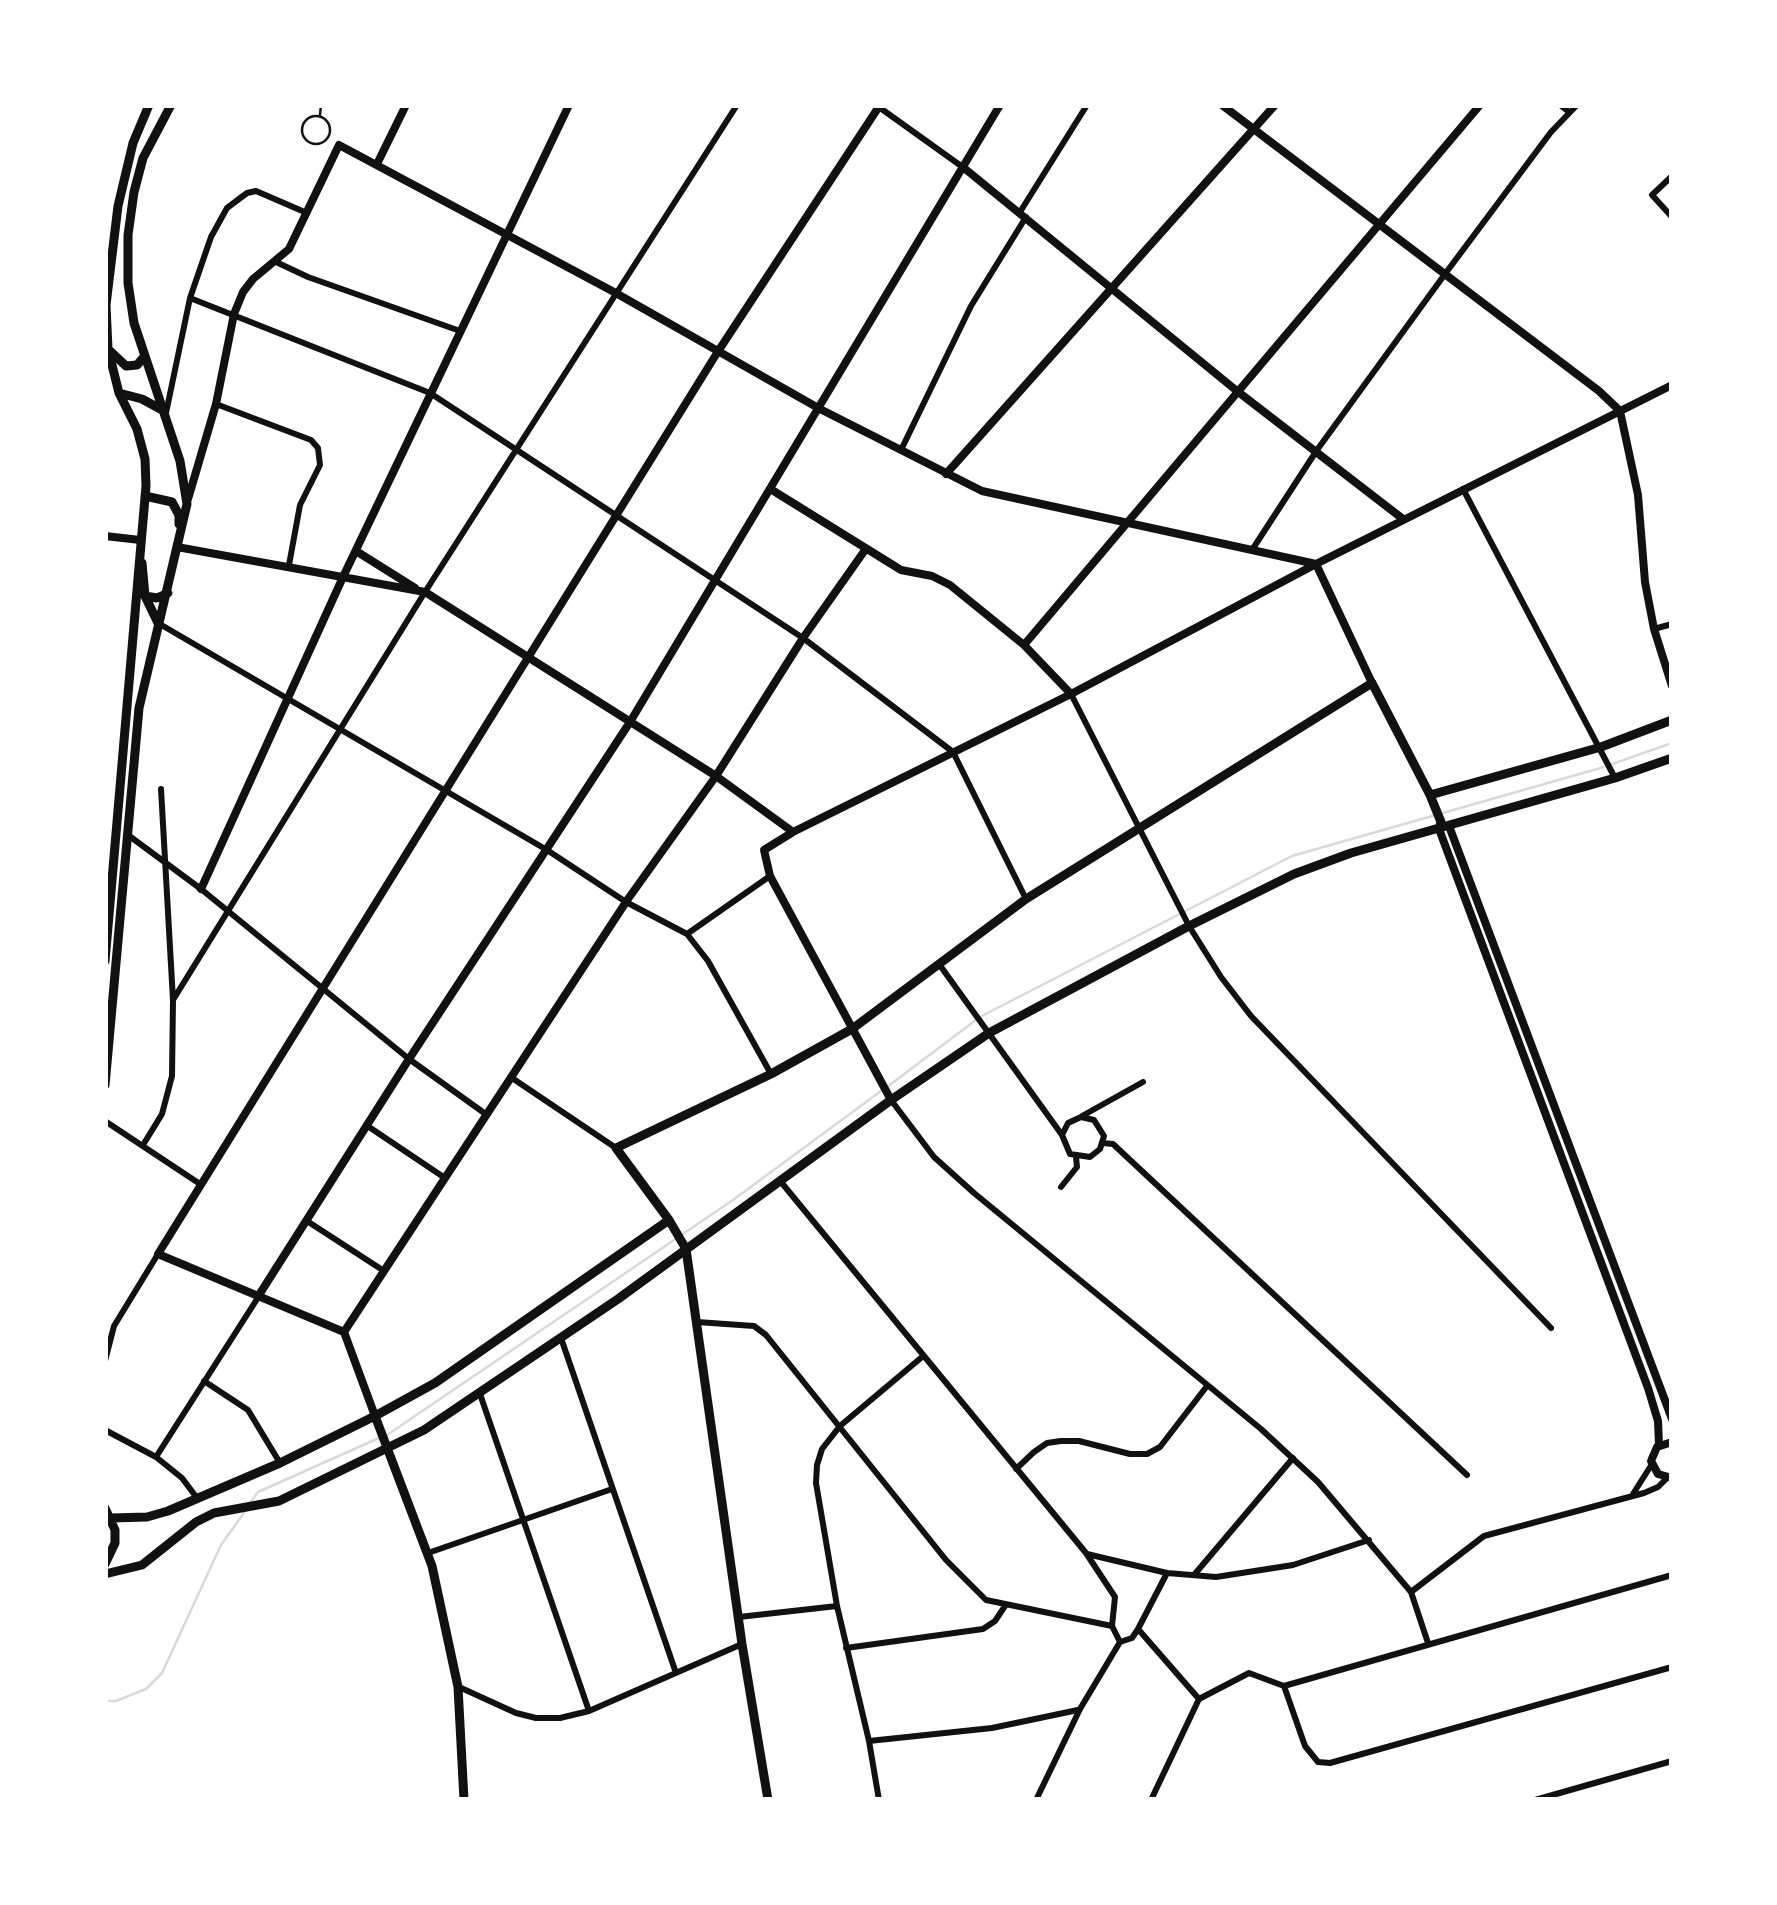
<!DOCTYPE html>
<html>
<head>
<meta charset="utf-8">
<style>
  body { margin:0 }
  #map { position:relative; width:1777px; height:1905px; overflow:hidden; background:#fff; font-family:Helvetica,sans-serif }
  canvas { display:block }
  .frame { position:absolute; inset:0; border:108px solid #fff; pointer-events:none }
</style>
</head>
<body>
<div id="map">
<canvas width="1777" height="1905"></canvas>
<div class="frame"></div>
</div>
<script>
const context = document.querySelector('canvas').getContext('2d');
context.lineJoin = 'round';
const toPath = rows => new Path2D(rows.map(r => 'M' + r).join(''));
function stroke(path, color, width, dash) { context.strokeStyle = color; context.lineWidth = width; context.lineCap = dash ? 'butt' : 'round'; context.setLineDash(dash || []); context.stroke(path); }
const stream = toPath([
  [1612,764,1672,743],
  [887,1087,980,1017,1292,856,1604,767],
  [387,1435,733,1200,881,1091],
  [250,1503,258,1492,379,1438],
  [105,1701,116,1701,146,1689,162,1673,221,1545,246,1510]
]);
const service = toPath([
  [320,115,321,105],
  '302 130a14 14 0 1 1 28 0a14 14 0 1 1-28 0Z'
]);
const minor = toPath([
  [876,105,964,168],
  [1560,105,1569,112],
  [1672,176,1652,195,1672,217],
  [1020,212,1087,105],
  [276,262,308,277,460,331],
  [190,298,430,393,803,638,953,752,1026,899],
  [216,404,311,440,318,448,320,465,300,505,289,565],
  [166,413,190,298,211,237,227,208,247,193,256,191,307,213],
  [901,450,971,306,1026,217],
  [1463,489,1615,778],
  [1252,550,1317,450,1445,274,1551,132,1577,105],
  [158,623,547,850,626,902,687,934,708,961,771,1074],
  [1654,629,1672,624],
  [1071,694,1189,926,1221,977,1251,1016,1551,1328],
  [128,835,201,889,409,1059,487,1115],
  [687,934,770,876],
  [939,964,1062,1135,1070,1154,1090,1157,1100,1149,1104,1136,1094,1120,1081,1117,1068,1123,1062,1135],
  [173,1000,425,592,737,105],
  [512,1078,616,1148],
  [891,1100,934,1157,974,1193,1261,1429,1318,1482,1411,1592,1428,1643],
  [1082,1116,1143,1082],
  [105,1121,200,1184],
  [366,1125,445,1178],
  [1103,1143,1113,1144,1467,1475],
  [143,1145,162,1114,172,1076,173,1000,161,789],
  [781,1182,1086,1553,1115,1597,1112,1626,1120,1642],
  [1061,1187,1077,1167,1076,1157],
  [307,1221,384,1271],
  [697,1322,754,1326,766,1335,946,1560,986,1600,1112,1626],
  [561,1338,676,1673],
  [105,1361,114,1326,158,1254],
  [204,1381,248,1410,280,1463],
  [480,1394,589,1711],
  [105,1430,156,1457,182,1478,197,1498],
  [156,1457,259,1296],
  [1016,1469,1034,1452,1047,1443,1061,1441,1079,1441,1130,1454,1147,1454,1160,1447,1207,1386],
  [1633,1494,1652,1464],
  [428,1553,612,1489],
  [1087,1554,1167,1573,1216,1577,1293,1565,1369,1540],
  [1194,1575,1293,1458],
  [1411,1592,1484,1536,1644,1493,1658,1487,1667,1478],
  [739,1617,837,1606],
  [1138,1629,1199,1699],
  [846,1648,983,1629,995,1621,1005,1606],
  [1284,1686,1305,1746,1318,1762,1330,1763,1672,1667],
  [459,1687,516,1713,536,1718,560,1718,589,1711,742,1644],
  [1199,1699,1249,1673,1284,1686,1672,1575],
  [869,1741,992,1728,1078,1710],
  [879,1800,869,1741,837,1606,816,1483,817,1465,822,1449,840,1426,922,1357],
  [1036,1800,1080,1709,1120,1642,1132,1638,1138,1629,1167,1573],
  [1151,1800,1199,1699],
  [1535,1800,1672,1761]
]);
const tertiary = toPath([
  [1222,105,1599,391,1620,411,1638,495,1645,582,1654,629,1672,686],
  [377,164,406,105],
  [964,168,1237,391,1403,519],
  [946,474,1275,105],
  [772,490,901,570,932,576,950,585,1024,645,1071,694],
  [188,499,216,404,234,314,243,292,253,279,289,249,339,145,614,292,820,409,982,491,1316,564,1372,683],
  [105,536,140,540],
  [177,547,425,592,716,776,793,832],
  [356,551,415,588],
  [1024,645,1480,105],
  [1449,826,1672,1419],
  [1439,829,1648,1388,1658,1421,1659,1445],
  [201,889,343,577,569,105],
  [891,1100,770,876,764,850,793,832,1071,694,1316,564,1672,385],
  [259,1295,409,1059,630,722,1000,105],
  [344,1332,158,1254,717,353,880,105],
  [344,1332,628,899,716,776,803,638,865,550],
  [344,1332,375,1416],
  [1672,1442,1657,1447,1651,1461,1658,1474,1672,1478]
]);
const secondary = toPath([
  [110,351,126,366,137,365,144,357],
  [119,393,142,399,164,411],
  [145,496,172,502,179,515,179,524],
  [142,563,145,596,157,598,168,593],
  [145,596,158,623],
  [1430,795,1601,747,1672,720],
  [105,961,146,486,145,459,137,429,119,393,108,349,106,305,118,206,133,143,149,105],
  [105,1085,139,708,187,504,180,461,134,323,128,283,128,235,134,192,143,158,171,105],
  [375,1416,432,1566,458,1687,464,1800],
  [105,1508,115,1530,115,1543,105,1564],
  [111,1518,147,1517,168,1511,280,1463,375,1416,435,1383,669,1220],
  [105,1574,142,1565,196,1522,214,1513,279,1501,424,1430,618,1299,891,1100,989,1033,1189,926,1294,874,1351,853,1615,778,1672,758],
  [768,1800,742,1644,686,1249,669,1220,616,1148,771,1074,852,1029,1026,899,1372,683,1430,795,1441,822,1439,829]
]);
stroke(stream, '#d9d9d9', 2.5);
stroke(service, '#111', 2.5);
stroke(minor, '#111', 6);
stroke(tertiary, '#111', 8);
stroke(secondary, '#111', 9);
</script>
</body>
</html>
